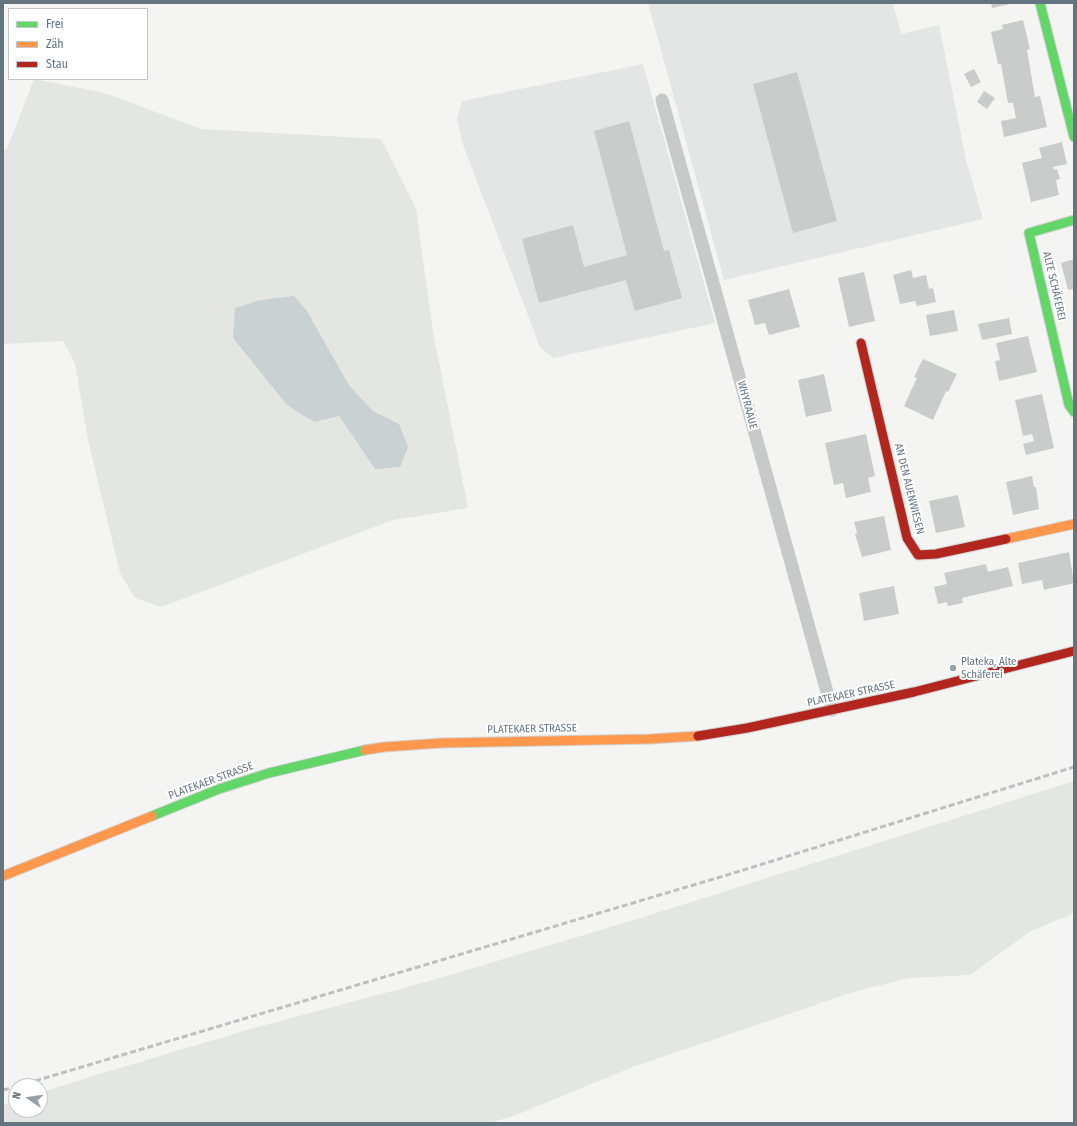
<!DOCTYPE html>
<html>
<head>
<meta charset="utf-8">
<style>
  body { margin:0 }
  #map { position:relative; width:1077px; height:1126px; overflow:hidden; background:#f4f4f2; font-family:"Fira Sans Condensed",sans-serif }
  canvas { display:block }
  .frame { position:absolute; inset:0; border:4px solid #657580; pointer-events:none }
  .legend { position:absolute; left:8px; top:8px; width:140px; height:72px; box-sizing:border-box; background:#fff; border:1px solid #c1c8cc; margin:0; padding:5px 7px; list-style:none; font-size:12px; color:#657580 }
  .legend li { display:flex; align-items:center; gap:8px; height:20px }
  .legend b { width:20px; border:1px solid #c1c8cc }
  .north { position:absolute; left:8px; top:1078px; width:40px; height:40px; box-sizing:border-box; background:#fff; border:1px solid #c1c8cc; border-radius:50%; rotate:283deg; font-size:11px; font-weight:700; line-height:16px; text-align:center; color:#657580 }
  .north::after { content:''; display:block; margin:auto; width:14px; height:18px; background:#97a1a8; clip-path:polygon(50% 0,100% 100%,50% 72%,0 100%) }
</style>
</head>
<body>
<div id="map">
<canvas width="1077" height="1126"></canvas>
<div class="frame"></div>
<ul class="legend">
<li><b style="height:5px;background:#63d668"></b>Frei</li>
<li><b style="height:5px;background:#ff974d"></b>Zäh</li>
<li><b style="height:5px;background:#b3261e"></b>Stau</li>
</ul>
<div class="north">N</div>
</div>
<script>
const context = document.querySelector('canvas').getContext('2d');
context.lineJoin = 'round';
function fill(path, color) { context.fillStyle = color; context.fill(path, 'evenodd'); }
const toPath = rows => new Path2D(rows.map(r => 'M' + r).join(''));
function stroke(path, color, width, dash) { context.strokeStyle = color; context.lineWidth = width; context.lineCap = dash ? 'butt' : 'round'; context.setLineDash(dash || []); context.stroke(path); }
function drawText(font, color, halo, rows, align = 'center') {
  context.font = font + ' "Fira Sans Condensed",sans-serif'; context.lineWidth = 4; context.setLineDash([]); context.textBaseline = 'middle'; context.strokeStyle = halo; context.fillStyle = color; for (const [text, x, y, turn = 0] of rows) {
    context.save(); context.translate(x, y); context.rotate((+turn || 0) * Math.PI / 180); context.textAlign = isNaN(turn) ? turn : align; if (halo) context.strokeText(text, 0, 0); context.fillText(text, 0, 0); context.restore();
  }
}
const built = toPath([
  [648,3,893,3,901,34,939,25,966,160,983,219,724,280],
  [643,64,715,323,553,358,540,347,462,142,457,118,462,101]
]);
const green = toPath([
  [34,79,105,93,201,129,381,139,416,209,433,332,468,508,393,520,161,607,135,598,120,573,88,440,75,363,63,341,3,344,3,150,7,149],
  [307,311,349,385,373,411,399,425,375,469,339,416],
  [1074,781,1074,913,1031,931,970,975,909,978,853,992,630,1068,516,1115,490,1123,3,1123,3,1105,16,1101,16,1110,40,1110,40,1093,93,1076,247,1030,433,980,631,921]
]);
const water = toPath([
  [294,296,307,311,349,385,373,411,399,424,408,447,400,467,375,469,339,416,314,422,287,405,233,338,235,308,261,300]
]);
const building = toPath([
  [991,3,1010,3,1010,4,992,8],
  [1023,20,1030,49,1027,50,1035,97,1040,96,1047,127,1004,137,1001,121,1016,118,1013,103,1008,103,1001,64,998,64,991,32,1003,29,1002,25],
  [974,69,981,82,971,87,964,74],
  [797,72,837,221,793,233,753,84],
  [984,91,995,98,987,109,977,102],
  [629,121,664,251,669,250,682,298,635,311,626,280,539,303,522,239,573,225,584,267,627,255,594,131],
  [1062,142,1067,164,1053,167,1054,170,1057,169,1060,179,1056,180,1059,195,1031,202,1022,163,1042,158,1039,148],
  [1074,259,1074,289,1068,290,1061,263],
  [911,270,913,278,926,275,929,289,933,288,936,302,917,306,915,301,900,304,893,275],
  [864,272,875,321,849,327,838,278],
  [789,289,800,327,769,335,765,323,755,325,748,300],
  [954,310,958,331,930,336,926,315],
  [1009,318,1012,334,982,340,978,324],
  [1028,336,1037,372,999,381,995,361,1000,360,996,343],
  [923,359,957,374,948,392,946,391,933,420,904,406,917,378,914,377],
  [824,374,832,411,806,417,798,380],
  [1042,394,1054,448,1026,455,1023,444,1034,441,1032,434,1023,436,1015,400],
  [866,434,875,476,868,478,871,492,846,498,843,483,834,485,825,443],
  [1032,476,1034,487,1036,487,1039,509,1013,515,1006,482],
  [958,495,965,527,936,533,929,501],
  [884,516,891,550,862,557,855,534,857,533,854,522],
  [1069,552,1074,583,1044,590,1042,580,1022,584,1018,563],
  [986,564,988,572,1008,567,1013,586,962,598,963,603,948,606,947,602,938,604,934,587,947,584,944,573],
  [894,586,899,614,864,621,859,593]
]);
const lane = toPath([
  [662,100,832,710]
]);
const fast = toPath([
  [1040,3,1074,137],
  [1074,220,1029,233,1069,405,1074,412],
  [152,816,219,789,269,773,365,750]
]);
const slow = toPath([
  [1006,539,1074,524],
  [365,750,384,747,442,743,650,739,698,736],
  [3,876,152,816]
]);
const jam = toPath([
  [861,343,907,538,918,555,936,554,1006,539],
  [698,736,747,728,914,692,1074,651]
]);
const rail = toPath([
  [18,1086,737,872,1074,767],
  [3,1090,16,1087]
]);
const markers = [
  [953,668,4,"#97a1a8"]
];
const streetNames = [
  ["ALTE SCHÄFEREI",1054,286,77],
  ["WHYRAAUE",747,405,75],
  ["AN DEN AUENWIESEN",909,489,76],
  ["PLATEKAER STRASSE",851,694,-12],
  ["PLATEKAER STRASSE",532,729,-1],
  ["PLATEKAER STRASSE",211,781,-20]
];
const poiNames = [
  ["Plateka, Alte",961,662],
  ["Schäferei",961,675]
];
fill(built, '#e4e5e5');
fill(green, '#e4e6e1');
fill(water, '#c9d1d3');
fill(building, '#cacccc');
stroke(fast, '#d0d1d1', 11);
stroke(slow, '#d0d1d1', 11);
stroke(jam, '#d0d1d1', 11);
stroke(lane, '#c8caca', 13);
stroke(fast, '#63d668', 9);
stroke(slow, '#ff974d', 9);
stroke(jam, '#b3261e', 9);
stroke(rail, '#bebfc0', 3, [6, 3]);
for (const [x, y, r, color] of markers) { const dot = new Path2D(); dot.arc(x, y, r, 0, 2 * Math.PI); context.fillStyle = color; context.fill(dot); stroke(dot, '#fff', 1.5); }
drawText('11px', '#657580', '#fff', streetNames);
drawText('11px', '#657580', '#fff', poiNames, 'left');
</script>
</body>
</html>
